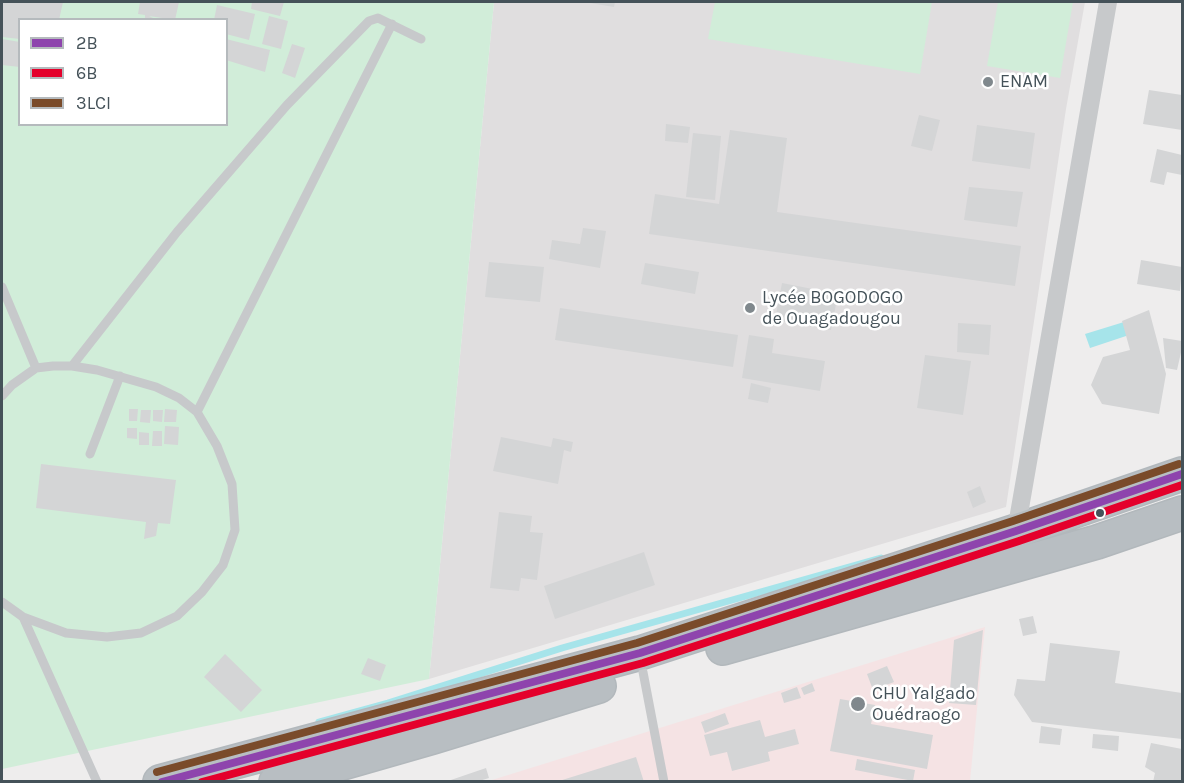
<!DOCTYPE html>
<html>
<head>
<meta charset="utf-8">
<style>
  body { margin:0 }
  #map { position:relative; width:1184px; height:783px; overflow:hidden; background:#eeeded; font-family:Karla,sans-serif }
  canvas { display:block }
  .frame { position:absolute; inset:0; border:3px solid #455259; pointer-events:none }
  .legend { position:absolute; left:18px; top:18px; width:210px; height:108px; box-sizing:border-box; background:#fff; border:2px solid #b5babd; margin:0; padding:8px 10px; list-style:none; font-size:18px; color:#455259 }
  .legend li { display:flex; align-items:center; gap:12px; height:30px }
  .legend b { width:30px; border:2px solid #b5babd }
</style>
</head>
<body>
<div id="map">
<canvas width="1184" height="783"></canvas>
<div class="frame"></div>
<ul class="legend">
<li><b style="height:8px;background:#8e44ad"></b>2B</li>
<li><b style="height:8px;background:#e4002b"></b>6B</li>
<li><b style="height:8px;background:#7a4b2a"></b>3LCI</li>
</ul>
</div>
<script>
const context = document.querySelector('canvas').getContext('2d');
context.lineJoin = 'round';
function fill(path, color) { context.fillStyle = color; context.fill(path, 'evenodd'); }
const toPath = rows => new Path2D(rows.map(r => 'M' + r).join(''));
function stroke(path, color, width, dash) { context.strokeStyle = color; context.lineWidth = width; context.lineCap = dash ? 'butt' : 'round'; context.setLineDash(dash || []); context.stroke(path); }
function drawText(font, color, halo, rows, align = 'center') {
  context.font = font + ' Karla,sans-serif'; context.lineWidth = 5; context.setLineDash([]); context.textBaseline = 'middle'; context.strokeStyle = halo; context.fillStyle = color; for (const [text, x, y, turn = 0] of rows) {
    context.save(); context.translate(x, y); context.rotate((+turn || 0) * Math.PI / 180); context.textAlign = isNaN(turn) ? turn : align; if (halo) context.strokeText(text, 0, 0); context.fillText(text, 0, 0); context.restore();
  }
}
const education = toPath([
  [494,2,1085,2,1066,109,1006,507,429,679]
]);
const medical = toPath([
  [985,627,970,781,487,782,492,780]
]);
const green = toPath([
  [2,2,494,2,429,679,2,769],
  [20,20,226,20,226,124,20,124],
  [715,2,932,2,920,74,708,39],
  [998,2,1073,2,1060,78,987,66]
]);
const water = toPath([
  [1124,322,1129,335,1090,348,1085,334]
]);
const stream = toPath([
  [319,722,388,703,562,648,881,558]
]);
const building = toPath([
  [2,2,63,2,59,20,20,20,20,39,2,37],
  [140,2,179,2,175,20,149,16,157,20,145,20,145,15,138,14],
  [252,2,284,2,280,16,251,9],
  [590,2,615,2,614,7,590,3],
  [217,5,255,14,249,40,226,34,226,20,214,20],
  [269,16,288,21,281,49,262,44],
  [2,39,20,42,20,67,2,65],
  [226,39,270,50,265,72,226,60],
  [292,44,305,48,295,78,282,73],
  [1149,90,1182,95,1182,130,1143,124],
  [919,115,940,120,932,151,911,146],
  [666,124,690,127,688,143,665,141],
  [977,125,1035,133,1030,169,972,161],
  [730,130,787,138,777,212,1021,246,1015,286,649,234,655,194,719,204],
  [693,133,721,136,715,200,686,197],
  [1157,149,1182,155,1182,175,1167,172,1164,185,1150,182],
  [969,187,1023,192,1017,227,964,220],
  [583,228,606,231,600,268,549,259,552,240,580,244],
  [1141,260,1182,267,1180,291,1137,284],
  [489,262,544,267,540,302,485,297],
  [645,263,699,272,695,294,641,284],
  [782,283,838,294,831,330,775,320],
  [560,308,738,335,733,367,555,340],
  [1149,310,1166,374,1159,414,1102,404,1091,385,1103,357,1130,350,1122,321],
  [958,323,991,325,989,355,957,352],
  [749,335,774,339,772,353,825,361,820,391,742,378],
  [1163,338,1182,341,1182,348,1177,370,1166,368],
  [925,355,971,361,963,415,917,408],
  [751,383,771,388,768,403,748,399],
  [129,409,138,409,137,421,129,421],
  [165,409,177,410,176,422,164,422],
  [141,410,151,410,150,423,140,422],
  [153,410,163,410,162,422,153,421],
  [165,426,179,427,178,445,164,444],
  [127,428,137,428,137,439,127,438],
  [153,431,162,431,162,446,152,446],
  [139,432,149,433,149,445,139,445],
  [501,437,551,447,553,438,573,442,571,452,564,450,558,484,493,471],
  [41,464,176,480,170,524,158,523,156,536,144,539,146,522,36,508],
  [980,486,986,502,973,508,967,492],
  [499,512,532,516,530,532,543,533,537,580,521,578,519,591,490,588],
  [644,552,655,585,555,619,544,586],
  [1033,616,1037,633,1023,636,1019,619],
  [983,630,976,705,949,703,954,640],
  [1050,643,1120,651,1115,683,1182,693,1182,739,1032,722,1014,695,1017,679,1045,681],
  [225,654,262,690,241,712,204,677],
  [368,658,386,665,380,681,361,674],
  [887,666,894,682,873,690,867,674],
  [812,683,815,691,804,695,801,688],
  [797,687,801,698,784,703,781,693],
  [840,699,875,705,871,724,933,735,927,769,830,751],
  [725,713,729,724,705,733,701,722],
  [760,720,765,737,795,729,799,744,768,752,770,761,732,771,727,752,710,756,704,735],
  [1041,726,1062,729,1060,745,1039,743],
  [1093,734,1119,736,1118,751,1092,748],
  [1151,743,1182,749,1182,782,1153,782,1155,773,1145,767],
  [636,757,644,782,559,782,559,781],
  [857,759,915,770,913,781,855,770],
  [486,768,489,778,476,782,445,782]
]);
const lane = toPath([
  [2,287,36,368],
  [72,366,177,232,287,105,369,21,378,18,421,39],
  [2,396,12,385,36,368,53,366,72,366,97,370,156,387,179,398,197,412,217,446,232,484,235,530,223,565,202,592,177,616,141,633,107,637,66,633,23,617],
  [197,412,392,24],
  [90,454,120,376],
  [2,602,23,617,97,782],
  [643,672,664,782]
]);
const street = toPath([
  [1016,531,1108,2]
]);
const highway = toPath([
  [723,648,1097,542,1182,513],
  [160,782,640,653,1016,531,1182,474],
  [276,782,433,737,599,686]
]);
const bus1 = toPath([
  [162,782,640,653,1016,531,1182,474]
]);
const bus2 = toPath([
  [202,782,643,663,1019,541,1182,485]
]);
const bus3 = toPath([
  [157,772,637,643,1013,521,1179,464]
]);
const markers = [
  [988,82,6,"#80888d"],
  [750,308,6,"#80888d"],
  [1100,513,5,"#455259"],
  [858,704,8,"#80888d"]
];
const poiNames = [
  ["ENAM",1000,82],
  ["Lycée BOGODOGO",762,298],
  ["de Ouagadougou",762,319],
  ["CHU Yalgado",872,694],
  ["Ouédraogo",872,715]
];
fill(education, '#e0dedf');
fill(medical, '#f5e3e4');
fill(green, '#d1edd9');
fill(water, '#a6e4ea');
stroke(stream, '#a6e4ea', 7);
fill(building, '#d4d5d6');
stroke(highway, '#b2b8bc', 36);
stroke(lane, '#c7c9cb', 9);
stroke(street, '#c7c9cb', 18);
stroke(highway, '#b8bec2', 33);
stroke(bus1, '#8e44ad', 8);
stroke(bus2, '#e4002b', 8);
stroke(bus3, '#7a4b2a', 8);
for (const [x, y, r, color] of markers) { const dot = new Path2D(); dot.arc(x, y, r, 0, 2 * Math.PI); context.fillStyle = color; context.fill(dot); stroke(dot, '#fff', 2); }
drawText('18px', '#455259', '#fff', poiNames, 'left');
</script>
</body>
</html>
